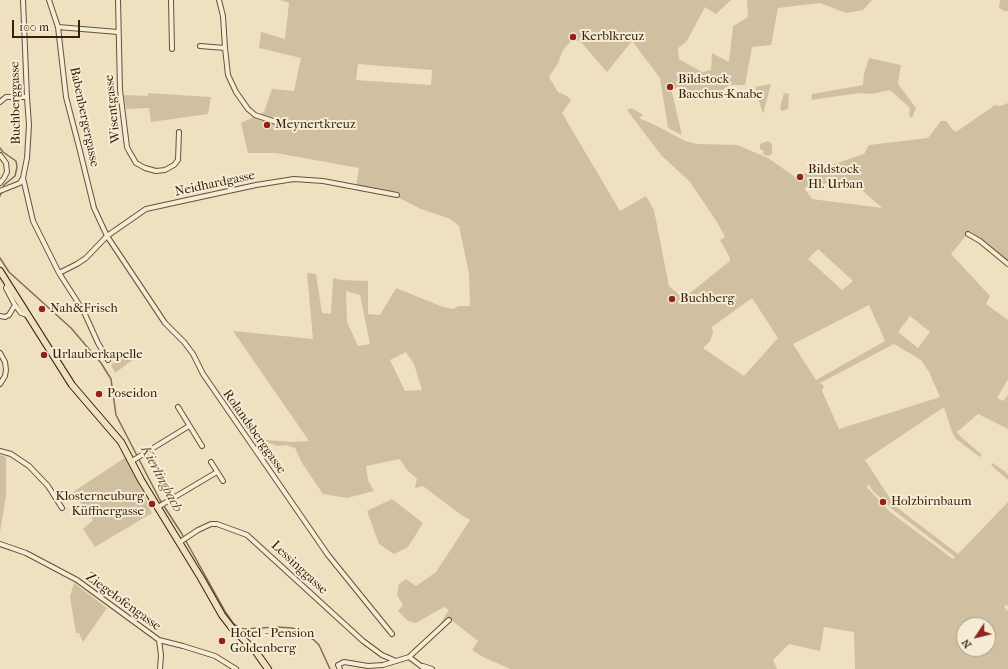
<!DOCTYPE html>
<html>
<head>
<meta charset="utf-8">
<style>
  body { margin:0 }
  #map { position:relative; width:1008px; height:669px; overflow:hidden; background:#efe1c0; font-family:"IM FELL French Canon",serif }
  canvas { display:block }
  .north { position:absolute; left:956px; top:617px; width:40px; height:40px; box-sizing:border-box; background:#f5ecd6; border:1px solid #a99b84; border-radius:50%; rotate:235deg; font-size:11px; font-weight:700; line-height:16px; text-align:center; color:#37210a }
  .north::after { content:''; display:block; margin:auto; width:14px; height:18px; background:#8f2418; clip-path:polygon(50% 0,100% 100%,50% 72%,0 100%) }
  .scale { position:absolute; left:12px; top:20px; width:68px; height:18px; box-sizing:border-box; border:2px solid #37210a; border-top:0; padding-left:5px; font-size:12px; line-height:14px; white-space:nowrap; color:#37210a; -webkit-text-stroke:3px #f5ecd6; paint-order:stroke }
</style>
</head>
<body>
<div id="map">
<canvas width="1008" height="669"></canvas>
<div class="north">N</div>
<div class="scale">100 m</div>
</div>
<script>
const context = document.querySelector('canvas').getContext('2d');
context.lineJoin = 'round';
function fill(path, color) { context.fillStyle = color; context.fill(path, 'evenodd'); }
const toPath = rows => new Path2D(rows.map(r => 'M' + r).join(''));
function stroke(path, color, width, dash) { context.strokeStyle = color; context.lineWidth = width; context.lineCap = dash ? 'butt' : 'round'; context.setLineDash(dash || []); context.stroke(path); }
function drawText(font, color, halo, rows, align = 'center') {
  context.font = font + ' "IM FELL French Canon",serif'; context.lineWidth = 4; context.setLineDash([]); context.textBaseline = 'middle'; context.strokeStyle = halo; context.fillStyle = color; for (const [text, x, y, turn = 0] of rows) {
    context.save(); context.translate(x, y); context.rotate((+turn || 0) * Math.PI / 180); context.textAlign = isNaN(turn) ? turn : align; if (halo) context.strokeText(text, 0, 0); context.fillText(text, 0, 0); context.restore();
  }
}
const green = toPath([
  [280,0,731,0,716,14,705,7,687,41,678,48,679,59,702,72,711,70,712,53,729,62,733,26,748,17,747,0,872,0,863,10,846,13,820,3,778,8,771,45,752,47,745,85,730,85,717,94,671,88,682,135,668,128,660,78,632,41,607,72,580,41,572,40,563,50,558,63,549,77,558,92,567,96,571,100,562,113,620,211,646,196,654,210,669,286,684,299,691,292,730,261,729,256,720,240,725,237,717,222,690,182,661,155,627,110,632,108,643,115,639,118,655,125,685,141,697,144,737,145,768,158,795,177,864,154,869,145,928,138,941,121,946,121,952,129,956,132,995,105,1000,106,1008,103,1008,260,1006,262,970,231,951,254,990,296,986,304,1008,320,1008,379,997,398,1003,401,1008,395,1008,429,978,414,957,432,960,436,982,455,980,457,956,439,952,432,944,407,865,460,895,506,958,554,1008,502,1008,606,1006,605,1004,607,1008,611,1008,669,855,669,854,632,824,627,820,651,789,644,773,660,777,669,510,669,481,656,472,650,478,641,451,620,440,624,449,610,444,607,416,623,408,621,398,611,403,605,397,595,399,584,406,579,416,586,436,572,470,520,461,515,423,486,415,488,417,479,407,470,400,459,366,466,368,480,374,491,347,498,323,494,302,463,295,448,286,445,277,446,267,442,256,446,254,444,266,440,292,442,309,441,233,331,313,339,307,273,316,274,322,313,331,314,333,278,342,280,368,281,368,314,380,315,396,288,443,307,454,309,458,306,470,306,469,274,459,226,450,219,421,209,399,198,388,196,356,186,359,168,276,153,248,153,241,123,264,112,272,89,294,91,301,58,259,48,261,32,285,39,289,3],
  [358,64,432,70,431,85,356,80],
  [832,182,853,182,882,208,812,199,804,188],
  [818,249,853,281,842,290,808,259],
  [346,291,360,295,370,344,358,346,347,322],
  [752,298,778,338,744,376,703,348,710,341,713,333,712,327],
  [869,305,885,341,816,380,793,344],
  [910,316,930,332,918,348,898,332],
  [894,344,921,360,929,372,940,397,839,429,822,391,824,386,820,383],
  [406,352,414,364,422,390,405,391,390,360],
  [869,485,872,490,892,509,955,557,953,559,890,512,866,486],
  [964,625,988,625,988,649,964,649],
  [1000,0,1008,0,1008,10,1006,12,999,8],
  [869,58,901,65,898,84,916,108,912,118,909,116,910,108,890,90,872,94,859,93,811,100,812,94,863,85,864,73],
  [771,84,763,114,755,87],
  [148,93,211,97,208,114,151,122,149,108,126,109,124,95,148,96],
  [784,93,789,94,788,109,782,111,780,108],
  [768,141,772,144,772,154,768,156,763,154,764,151,760,149,760,144],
  [127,352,134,359,115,373,111,365],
  [0,455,6,457,6,496,0,532],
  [126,457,152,513,95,547,83,529,93,520,73,492],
  [993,463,1008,474,1008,480,991,465],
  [392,499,423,523,408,547,394,554,379,544,367,511],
  [74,583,107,608,83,642,79,633,76,633,71,604,70,596]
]);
const stream = toPath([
  [0,148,3,152,16,161,17,167,15,176,4,185,0,196],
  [0,258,9,272,71,328,101,363,111,379,116,415,160,500,182,534,226,613,233,623,238,627,244,629,277,627,292,628,298,630,314,640,319,645,330,669]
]);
const minor = toPath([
  [49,0,58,27,66,97,79,147,94,208,107,236,165,323,184,342,193,354,203,374,328,555,392,634],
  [118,0,120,90,127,147,129,151,136,163,145,168,156,171,165,170,174,165,178,160,179,132],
  [171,0,172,49],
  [219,0,223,16,225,48,228,75,236,92,248,109,255,115,279,123,313,125],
  [58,27,118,32],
  [200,46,225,48],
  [0,102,6,97,27,97],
  [0,155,6,163,7,172,4,178,0,183],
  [23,178,33,221,59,273,84,312,98,343,108,360],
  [0,191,20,183,23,178,27,158,29,125,27,97,23,0],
  [968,234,980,241,1008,264],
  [59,273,77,264,86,258,107,236,146,209,256,185,294,179,323,181,397,195],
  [15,305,21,313,27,315],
  [0,316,5,317,9,315,15,305,6,288,8,284],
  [0,353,5,362,6,370,5,376,0,384],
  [178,407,202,446],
  [0,451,11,454,29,466,48,486,62,508],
  [132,461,189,426],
  [211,462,223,481],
  [158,507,217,472],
  [180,542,198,530,211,524,217,524,247,535,363,641,382,655,396,661],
  [0,544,26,553,77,580,159,640,183,646,215,656,236,669],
  [159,640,161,655,160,669],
  [409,657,425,669],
  [423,666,432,669],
  [340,669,338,665,344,662,368,666,383,665,409,657,449,620]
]);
const primary = toPath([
  [0,271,72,385,121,442,141,480,201,578,222,615,232,628,256,652,268,669]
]);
const markers = [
  [573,37,4,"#8f2418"],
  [670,87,4,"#8f2418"],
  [267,125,4,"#8f2418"],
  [800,177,4,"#8f2418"],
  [672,299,4,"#8f2418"],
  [42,309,4,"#8f2418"],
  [44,355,4,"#8f2418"],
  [99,394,4,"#8f2418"],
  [883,502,4,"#8f2418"],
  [152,504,4,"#8f2418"],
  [222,641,4,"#8f2418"]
];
const poiNames = [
  ["Kerblkreuz",581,37],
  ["Bildstock",678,80],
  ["Bacchus-Knabe",678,95],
  ["Meynertkreuz",275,125],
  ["Bildstock",808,170],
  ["Hl. Urban",808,185],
  ["Buchberg",680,299],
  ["Nah&Frisch",50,309],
  ["Urlauberkapelle",52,355],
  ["Poseidon",107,394],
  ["Klosterneuburg",144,497,"right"],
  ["Küffnergasse",144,512,"right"],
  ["Holzbirnbaum",891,502],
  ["Hotel - Pension",230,634],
  ["Goldenberg",230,649]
];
const streetNames = [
  ["Buchberggasse",16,103,-91],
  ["Wisentgasse",113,109,-96],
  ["Babenbergergasse",84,117,78],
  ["Neidhardgasse",215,184,-12],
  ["Rolandsberggasse",254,432,55],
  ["Lessinggasse",299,568,43],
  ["Ziegelofengasse",123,602,36]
];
const waterNames = [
  ["Kierlingbach",161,479,62]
];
fill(green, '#d0c0a1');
stroke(stream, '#806d52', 1.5);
stroke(minor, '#655138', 6);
stroke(primary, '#37210a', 8);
stroke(minor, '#f5ecd6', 4);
stroke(primary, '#efe1c0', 6);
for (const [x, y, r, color] of markers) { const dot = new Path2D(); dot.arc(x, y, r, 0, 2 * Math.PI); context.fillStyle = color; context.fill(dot); stroke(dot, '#f5ecd6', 1.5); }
drawText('13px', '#37210a', '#f5ecd6', poiNames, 'left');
drawText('13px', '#37210a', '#f5ecd6', streetNames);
drawText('italic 14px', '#614d34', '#f5ecd6', waterNames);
</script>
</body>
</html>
